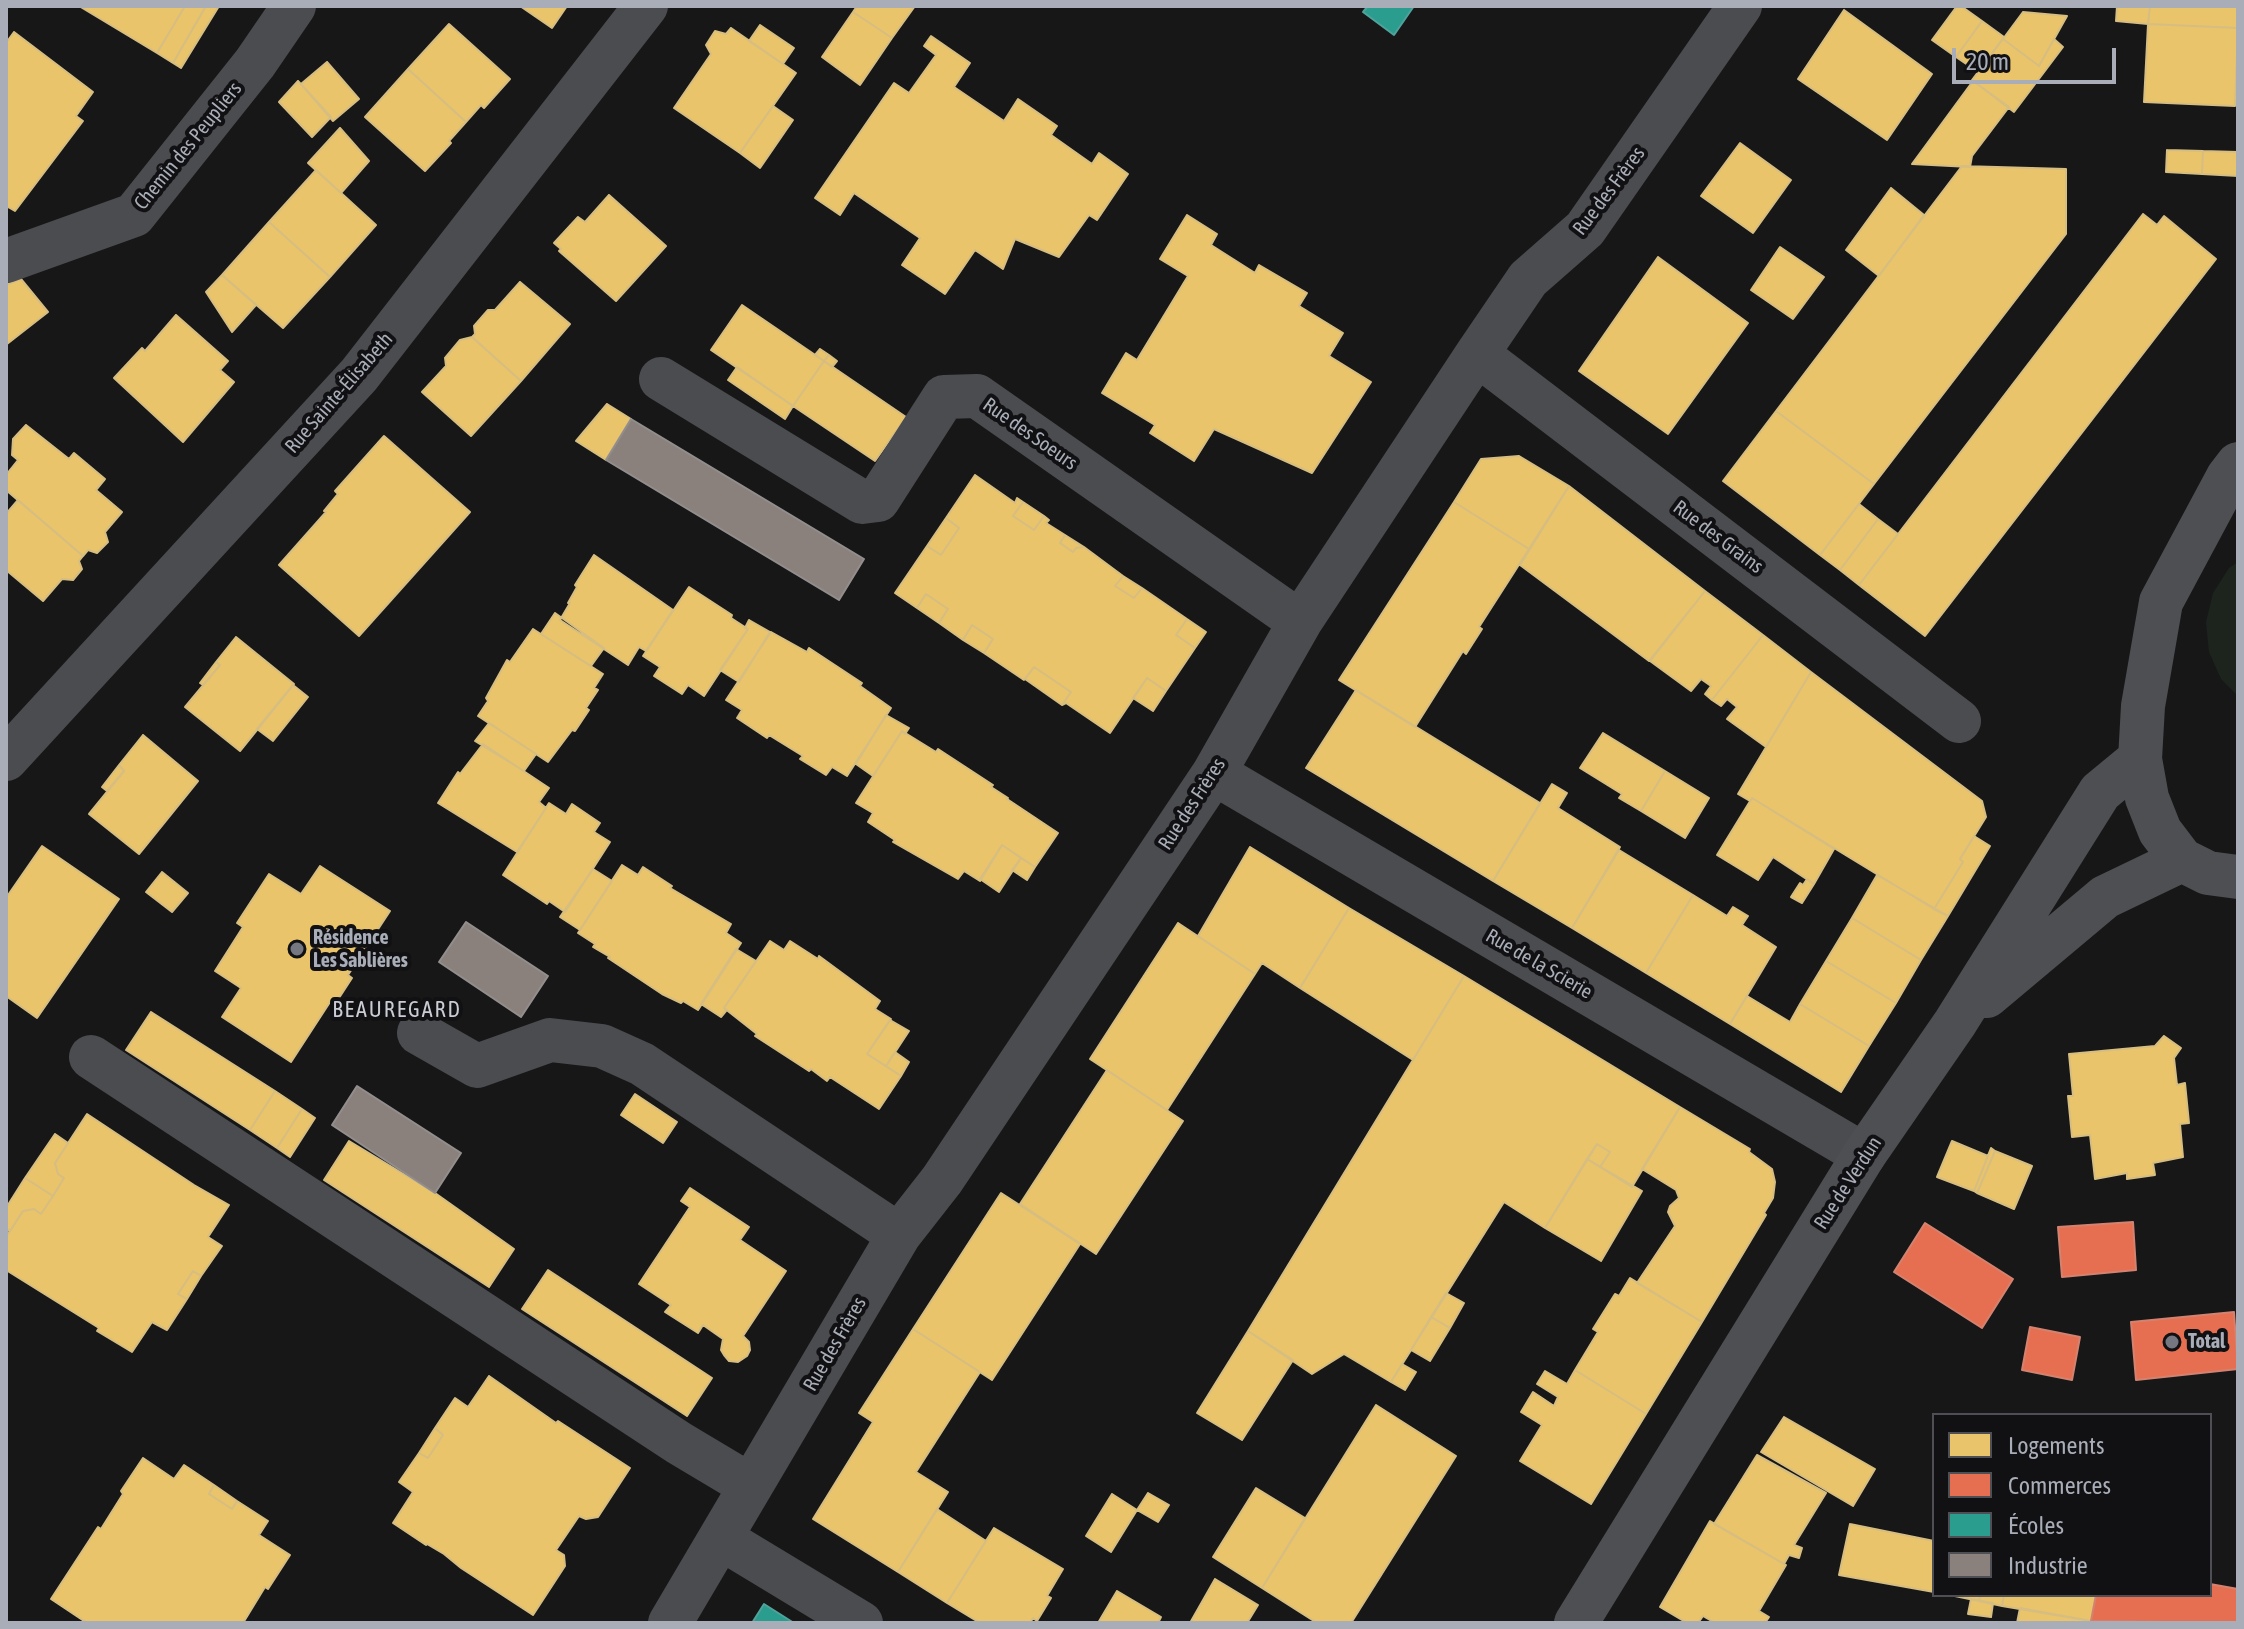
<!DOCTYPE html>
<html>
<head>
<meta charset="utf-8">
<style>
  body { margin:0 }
  #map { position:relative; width:2244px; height:1629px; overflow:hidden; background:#171717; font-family:"Asap Condensed",sans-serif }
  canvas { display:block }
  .frame { position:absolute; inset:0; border:8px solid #a8adb8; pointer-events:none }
  .legend { position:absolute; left:1932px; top:1413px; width:280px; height:184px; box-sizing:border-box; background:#111113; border:2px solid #4d4f55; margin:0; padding:10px 14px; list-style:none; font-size:24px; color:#a8adb8 }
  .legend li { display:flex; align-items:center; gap:16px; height:40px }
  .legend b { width:40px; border:2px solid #4d4f55 }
  .scale { position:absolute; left:1952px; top:48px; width:164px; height:36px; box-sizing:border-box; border:4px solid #a8adb8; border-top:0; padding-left:10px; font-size:24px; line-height:28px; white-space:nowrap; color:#a8adb8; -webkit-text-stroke:6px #111113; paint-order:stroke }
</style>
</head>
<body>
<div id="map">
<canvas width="2244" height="1629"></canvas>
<div class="frame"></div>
<ul class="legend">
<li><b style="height:22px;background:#e9c46a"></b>Logements</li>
<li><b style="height:22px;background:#e76f51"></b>Commerces</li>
<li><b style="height:22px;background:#2a9d8f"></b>Écoles</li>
<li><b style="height:22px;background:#8a817c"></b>Industrie</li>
</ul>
<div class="scale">20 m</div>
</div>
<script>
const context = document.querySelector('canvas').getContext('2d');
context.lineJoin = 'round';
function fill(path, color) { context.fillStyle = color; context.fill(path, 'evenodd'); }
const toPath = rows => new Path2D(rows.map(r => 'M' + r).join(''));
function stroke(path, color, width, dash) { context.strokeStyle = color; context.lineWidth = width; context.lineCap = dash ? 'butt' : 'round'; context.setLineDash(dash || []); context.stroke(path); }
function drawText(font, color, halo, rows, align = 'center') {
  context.font = font + ' "Asap Condensed",sans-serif'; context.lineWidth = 8; context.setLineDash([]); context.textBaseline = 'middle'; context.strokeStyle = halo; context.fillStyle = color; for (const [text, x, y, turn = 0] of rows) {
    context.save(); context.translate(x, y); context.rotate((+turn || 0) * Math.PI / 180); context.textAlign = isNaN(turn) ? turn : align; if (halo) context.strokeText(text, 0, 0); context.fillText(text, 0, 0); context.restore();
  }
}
const green = toPath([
  [2238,562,2238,696,2221,679,2209,652,2206,622,2213,593,2229,568]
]);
const homes = toPath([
  [79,6,185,6,157,53,79,6],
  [185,6,206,6,173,63,157,53,185,6],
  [206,6,219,6,181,68,173,63,206,6],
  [520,6,567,6,552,28,520,6],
  [857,6,915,6,892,38,853,12,857,6],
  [1957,6,1961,6,1982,21,1956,57,1932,40,1957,6],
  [2117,6,2150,6,2148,24,2116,21,2117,6],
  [2150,6,2238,6,2238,28,2148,24,2150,6],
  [1844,10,1932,74,1887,140,1798,79,1844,10],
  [853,12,892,38,860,85,822,57,853,12],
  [2023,12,2067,16,2039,66,2003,39,2023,12],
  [1982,21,2004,37,1978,72,1956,57,1982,21],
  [449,24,510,79,484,108,481,105,466,122,408,69,449,24],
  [2148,24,2238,28,2235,106,2144,102,2148,24],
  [760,25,794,48,783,64,749,41,760,25],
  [731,28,796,73,740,153,674,108,711,54,706,45,715,31,726,34,731,28],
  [14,32,93,92,76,116,83,121,15,211,8,207,6,209,6,43,14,32],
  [931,36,970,63,954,87,1004,121,1018,99,1057,126,1051,135,1092,164,1099,153,1128,174,1097,220,1089,215,1059,257,1015,239,1003,269,975,250,945,294,902,265,920,238,854,193,840,215,815,198,894,83,909,93,936,55,924,46,931,36],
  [2003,39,2039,66,2054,39,2063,47,2014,112,1972,80,2003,39],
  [327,62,359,99,333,121,301,84,327,62],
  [408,69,466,122,449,141,451,143,425,171,365,117,408,69],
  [298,81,331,117,312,137,279,102,298,81],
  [1973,81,2009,107,1972,156,1970,167,1912,164,1973,81],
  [773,106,793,120,760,168,740,153,773,106],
  [340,128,369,161,341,193,308,163,340,128],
  [1740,143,1791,180,1753,233,1701,196,1740,143],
  [2167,150,2203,151,2202,174,2166,172,2167,150],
  [2203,151,2238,152,2238,176,2202,174,2203,151],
  [1962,166,2066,169,2066,234,1874,484,1776,411,1962,166],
  [316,170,376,225,330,277,269,222,316,170],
  [1891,188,1924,215,1879,276,1846,250,1891,188],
  [609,195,666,246,616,301,559,251,561,249,554,243,578,217,585,222,609,195],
  [2143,214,2157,225,2164,216,2216,259,1925,636,1859,585,2143,214],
  [1187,215,1217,234,1211,245,1255,273,1259,265,1307,293,1299,306,1343,333,1329,356,1371,382,1312,473,1214,429,1194,461,1150,433,1155,425,1102,393,1126,353,1137,360,1188,276,1160,259,1187,215],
  [269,222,330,277,283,328,222,275,269,222],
  [1780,247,1824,277,1793,319,1751,290,1780,247],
  [1658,257,1748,323,1668,434,1579,371,1658,257],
  [222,275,256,305,232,332,206,292,222,275],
  [21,279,48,312,7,344,6,285,21,279],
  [520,282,570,324,521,381,472,337,475,334,474,326,488,310,495,310,520,282],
  [742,305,824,361,793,406,711,350,742,305],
  [176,315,228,361,220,370,234,382,183,442,114,378,142,348,145,351,176,315],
  [472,337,521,381,471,436,422,392,446,366,445,358,460,340,472,337],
  [820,349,829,355,824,361,815,355,820,349],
  [829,355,837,361,832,367,824,361,829,355],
  [824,361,906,417,875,461,793,406,824,361],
  [737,367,793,406,785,419,728,380,737,367],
  [607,404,631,419,606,460,576,441,607,404],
  [1776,411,1874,484,1820,555,1723,481,1776,411],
  [26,425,69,459,74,453,105,479,96,490,122,512,105,532,108,542,97,553,88,550,83,556,6,490,6,475,18,460,12,455,13,439,26,425],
  [384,436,470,512,359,636,279,565,326,512,324,511,338,494,335,491,384,436],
  [1519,456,1569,486,1529,549,1454,502,1481,459,1519,456],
  [975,475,1015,503,1017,498,1023,502,1013,516,1034,530,1044,516,1049,520,1046,523,1065,535,1060,543,1073,552,1076,548,1084,547,1123,576,1115,586,1134,598,1142,588,1187,619,1176,635,1195,648,1166,691,1147,678,1110,733,1066,703,1062,705,1071,692,1034,667,1024,680,984,653,993,639,972,625,963,640,939,623,948,609,926,594,917,608,895,593,927,546,941,555,959,528,946,518,975,475],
  [1569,486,1705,591,1649,661,1520,565,1569,486],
  [18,500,83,556,79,561,82,569,73,580,62,579,43,601,6,570,6,514,18,500],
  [1023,502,1044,516,1034,530,1013,516,1023,502],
  [1454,502,1529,549,1479,627,1482,629,1466,654,1463,651,1415,727,1339,680,1454,502],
  [1859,504,1878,519,1840,570,1820,555,1859,504],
  [946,518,959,528,941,555,927,546,946,518],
  [1878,519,1898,534,1859,585,1840,570,1878,519],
  [1065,535,1084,547,1076,548,1073,552,1060,543,1065,535],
  [594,555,673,610,646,651,639,647,628,665,560,620,570,603,568,603,577,587,575,585,594,555],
  [1123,576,1142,588,1134,598,1115,586,1123,576],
  [689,587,732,615,731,618,748,629,704,696,688,685,682,694,654,676,660,667,643,656,689,587],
  [1705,591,1763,635,1712,700,1705,694,1711,686,1701,679,1691,691,1650,661,1705,591],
  [926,594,948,609,939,623,917,608,926,594],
  [555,613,604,648,591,666,541,634,555,613],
  [1187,619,1206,632,1195,648,1176,635,1187,619],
  [749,620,770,632,739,682,720,670,748,629,745,628,749,620],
  [972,625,993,639,984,653,963,640,972,625],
  [533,629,603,674,594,688,598,690,586,708,589,710,575,731,572,730,548,762,478,716,488,701,486,698,507,660,510,662,533,629],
  [771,632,807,652,809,648,862,683,860,686,891,708,847,776,832,767,826,775,800,759,803,756,769,735,767,738,737,718,742,710,726,700,771,632],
  [1763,635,1811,672,1766,747,1727,719,1737,707,1727,699,1721,706,1712,700,1763,635],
  [236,637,294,684,240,751,185,707,220,665,216,662,236,637],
  [216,662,220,665,203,685,200,683,216,662],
  [1034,667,1071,692,1062,705,1025,679,1034,667],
  [1811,672,1982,801,1986,817,1960,859,1963,862,1934,909,1752,798,1750,801,1738,794,1811,672],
  [1147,678,1166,691,1153,711,1133,698,1147,678],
  [293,685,308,697,273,741,257,729,293,685],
  [1356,690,1540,803,1493,881,1306,768,1356,690],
  [886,715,909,728,905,734,902,731,873,776,856,764,886,715],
  [489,723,536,754,524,771,475,741,489,723],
  [902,731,936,752,938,749,993,785,991,787,1008,798,1007,799,1058,833,1035,867,1002,845,980,881,964,871,958,879,893,842,895,840,868,822,873,813,856,803,902,731],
  [1603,733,1665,771,1641,811,1619,798,1622,794,1580,768,1603,733],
  [143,735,198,781,139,854,89,814,124,771,119,765,143,735],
  [483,744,549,788,539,802,546,808,517,852,438,803,458,772,460,774,483,744],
  [119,765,124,771,107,791,102,787,119,765],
  [1665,771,1709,798,1685,838,1641,811,1665,771],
  [1552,784,1567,793,1558,808,1620,847,1572,928,1493,881,1552,784],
  [1752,798,1834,849,1814,884,1773,857,1758,880,1717,855,1752,798],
  [549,803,566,814,572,804,600,823,594,832,610,842,565,912,549,901,547,904,503,875,549,803],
  [1974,836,1990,846,1948,916,1934,909,1963,862,1960,859,1974,836],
  [1002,845,1021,858,999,892,980,879,1002,845],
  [42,846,119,899,37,1018,6,996,6,898,42,846],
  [1250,847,1349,908,1300,988,1262,963,1255,974,1198,936,1250,847],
  [1619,850,1693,895,1646,973,1572,928,1619,850],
  [1021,858,1035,867,1027,880,1012,870,1021,858],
  [622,865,638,875,643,867,672,886,670,888,731,924,726,933,741,943,698,1010,683,1001,681,1003,662,994,608,958,610,957,593,947,595,944,578,933,622,865],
  [320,866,390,911,348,975,352,978,337,1001,332,999,291,1062,222,1017,241,988,215,971,243,927,237,923,269,874,301,894,320,866],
  [593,869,612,881,580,930,560,917,593,869],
  [162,872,188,893,172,912,146,892,162,872],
  [1877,875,1948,916,1921,960,1852,918,1877,875],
  [1807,879,1814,884,1802,903,1791,897,1800,883,1803,885,1807,879],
  [1693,895,1727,916,1733,907,1748,916,1742,925,1776,947,1730,1024,1646,973,1693,895],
  [1349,908,1464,976,1413,1060,1300,988,1349,908],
  [1852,918,1921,960,1896,1003,1826,961,1852,918],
  [1178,923,1255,974,1167,1110,1090,1059,1178,923],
  [770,941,784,950,790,941,818,959,819,956,880,1001,875,1009,891,1019,867,1054,901,1076,879,1109,830,1077,827,1081,811,1069,809,1071,755,1036,757,1034,724,1008,770,941],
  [736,949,756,961,724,1008,726,1011,721,1017,701,1004,736,949],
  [1826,961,1896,1003,1869,1046,1800,1004,1826,961],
  [1464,976,1680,1107,1632,1187,1600,1167,1610,1152,1597,1144,1545,1228,1504,1202,1391,1382,1344,1354,1312,1374,1248,1331,1464,976],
  [1747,996,1790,1022,1800,1004,1869,1046,1841,1092,1730,1024,1747,996],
  [151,1012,275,1091,250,1130,126,1050,151,1012],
  [890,1020,909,1031,886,1066,867,1054,890,1020],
  [2164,1036,2181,1048,2174,1058,2177,1085,2185,1083,2189,1123,2180,1124,2183,1157,2153,1163,2155,1175,2127,1179,2127,1173,2095,1179,2090,1135,2072,1137,2068,1096,2073,1096,2069,1054,2155,1046,2164,1036],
  [895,1052,909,1062,901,1076,886,1066,895,1052],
  [1107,1070,1183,1121,1096,1254,1020,1204,1107,1070],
  [275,1091,302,1109,277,1148,250,1130,275,1091],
  [635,1094,677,1122,663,1143,621,1115,635,1094],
  [1680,1107,1750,1149,1749,1152,1772,1169,1775,1182,1773,1198,1764,1213,1766,1215,1702,1322,1637,1283,1675,1226,1668,1212,1670,1206,1679,1198,1676,1190,1642,1169,1680,1107],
  [302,1109,315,1118,290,1157,277,1148,302,1109],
  [87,1114,194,1185,229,1205,208,1237,222,1246,201,1276,193,1271,178,1294,187,1299,167,1330,152,1322,132,1352,97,1331,99,1328,6,1270,6,1237,23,1211,34,1209,41,1214,53,1196,64,1178,58,1174,55,1163,87,1114],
  [55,1134,68,1143,55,1163,58,1174,64,1178,53,1196,25,1178,55,1134],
  [349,1141,435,1193,514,1249,489,1287,324,1180,349,1141],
  [1952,1141,1988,1156,1974,1191,1937,1177,1952,1141],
  [1597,1144,1610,1152,1600,1167,1587,1159,1597,1144],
  [1991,1148,1995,1151,1977,1193,1974,1191,1991,1148],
  [1995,1151,2032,1166,2014,1209,1977,1193,1995,1151],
  [1587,1159,1642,1191,1601,1261,1545,1228,1587,1159],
  [25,1178,53,1196,41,1214,34,1209,23,1211,10,1231,6,1229,6,1208,25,1178],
  [690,1188,749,1227,740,1240,786,1271,743,1336,749,1342,750,1350,747,1356,738,1362,729,1361,724,1355,721,1350,723,1339,703,1325,698,1333,665,1312,671,1305,639,1284,690,1207,681,1201,690,1188],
  [1001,1193,1080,1244,992,1380,913,1329,1001,1193],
  [548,1270,712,1378,687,1416,522,1309,548,1270],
  [193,1271,201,1276,187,1299,178,1294,193,1271],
  [1630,1278,1702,1322,1646,1414,1575,1370,1598,1332,1593,1329,1615,1294,1619,1296,1630,1278],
  [1446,1293,1464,1303,1450,1328,1431,1317,1446,1293],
  [1431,1317,1450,1328,1430,1361,1411,1350,1431,1317],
  [913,1329,980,1372,916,1472,948,1492,898,1572,813,1519,873,1422,859,1413,913,1329],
  [1248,1331,1293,1360,1242,1440,1197,1413,1248,1331],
  [1402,1364,1416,1372,1405,1390,1391,1382,1402,1364],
  [1575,1370,1646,1414,1591,1504,1520,1461,1542,1425,1521,1412,1533,1392,1554,1406,1558,1397,1537,1384,1545,1371,1567,1384,1575,1370],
  [489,1376,556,1423,558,1421,630,1468,598,1517,586,1519,579,1516,556,1550,564,1555,565,1566,533,1615,461,1568,444,1554,427,1544,426,1545,393,1523,413,1492,399,1482,419,1453,428,1458,443,1435,435,1428,455,1398,468,1407,489,1376],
  [1376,1405,1456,1456,1351,1623,1317,1623,1262,1588,1376,1405],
  [1784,1417,1875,1469,1853,1506,1761,1452,1784,1417],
  [435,1428,443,1435,428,1458,419,1453,435,1428],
  [1757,1455,1826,1493,1794,1545,1802,1548,1799,1558,1789,1555,1784,1564,1714,1524,1757,1455],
  [143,1458,174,1479,184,1465,214,1485,209,1494,232,1509,237,1501,268,1521,259,1535,290,1555,268,1589,265,1587,243,1623,87,1623,51,1599,98,1527,101,1529,123,1494,121,1491,143,1458],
  [214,1485,237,1501,232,1509,209,1494,214,1485],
  [1256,1488,1305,1518,1262,1588,1213,1557,1256,1488],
  [1148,1493,1169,1505,1158,1522,1137,1510,1148,1493],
  [1112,1494,1137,1510,1111,1552,1086,1536,1112,1494],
  [937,1509,986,1541,947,1603,898,1572,937,1509],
  [1710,1521,1786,1565,1759,1611,1769,1617,1765,1623,1715,1623,1703,1616,1698,1623,1687,1623,1660,1607,1710,1521],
  [1850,1524,1934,1541,1934,1592,1839,1575,1850,1524],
  [994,1528,1063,1569,1047,1596,1051,1598,1037,1621,1033,1618,1030,1623,980,1623,947,1603,994,1528],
  [1215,1579,1258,1605,1247,1623,1190,1623,1215,1579],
  [1117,1591,1161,1617,1158,1623,1098,1623,1117,1591],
  [1950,1595,1980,1595,1979,1601,1950,1595],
  [1980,1595,2004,1595,2002,1606,1979,1601,1980,1595],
  [2004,1595,2096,1595,2091,1621,2002,1606,2004,1595],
  [1971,1599,1993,1603,1991,1617,1968,1614,1971,1599],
  [2020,1608,2091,1621,2099,1623,2017,1623,2020,1608]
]);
const shops = toPath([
  [2133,1222,2136,1270,2062,1277,2058,1227,2133,1222],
  [1925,1223,2013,1279,1982,1328,1894,1272,1925,1223],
  [2234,1312,2238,1369,2136,1380,2131,1322,2234,1312],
  [2030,1327,2080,1337,2072,1380,2022,1370,2030,1327],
  [2210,1584,2238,1589,2238,1623,2091,1621,2096,1595,2210,1595,2210,1584]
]);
const schools = toPath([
  [1368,6,1414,6,1394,35,1363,12,1368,6],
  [764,1604,794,1623,752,1623,764,1604]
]);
const industry = toPath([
  [631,419,864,559,839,600,606,460,631,419],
  [466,922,548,976,521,1017,439,962,466,922],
  [357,1086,461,1153,435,1193,332,1125,357,1086]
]);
const minor = toPath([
  [6,261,134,215,255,63,294,6],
  [1477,354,1959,721],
  [661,379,862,502,878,500,944,397,977,396,1300,622],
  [6,759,359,375,646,6],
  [1214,773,1864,1155],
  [419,1033,477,1066,550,1040,602,1046,642,1064,899,1235],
  [91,1057,679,1443,751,1486],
  [722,1539,861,1623],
  [670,1623,899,1235,942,1180,1214,773,1300,622,1477,354,1528,279,1585,229,1740,6]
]);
const major = toPath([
  [2238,464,2228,477,2161,602,2143,706,2140,759,2147,798,2160,831,2182,860,2208,873,2238,877],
  [1987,996,2105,897,2182,860],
  [1576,1623,1864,1155,1955,1023,2100,792,2140,759]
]);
const markers = [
  [297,949,8,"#757880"],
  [2172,1342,8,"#757880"]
];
const streetNames = [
  ["Chemin des Peupliers",188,146,-51],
  ["Rue des Frères",1609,191,-53],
  ["Rue Sainte-Élisabeth",339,393,-49],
  ["Rue des Soeurs",1030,434,35],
  ["Rue des Grains",1718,537,37],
  ["Rue des Frères",1192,804,-57],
  ["Rue de la Scierie",1539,964,30],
  ["Rue de Verdun",1848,1183,-57],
  ["Rue des Frères",835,1344,-60]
];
const poiNames = [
  ["Résidence",313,938],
  ["Les Sablières",313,961],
  ["Total",2188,1342]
];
const neighbourhoodNames = [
  ["BEAUREGARD",397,1010]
];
fill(green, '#1d241e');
fill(homes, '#e9c46a');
stroke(homes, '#d6bd81', 2);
fill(shops, '#e76f51');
stroke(shops, '#d48270', 2);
fill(schools, '#2a9d8f');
stroke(schools, '#50a29b', 2);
fill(industry, '#8a817c');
stroke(industry, '#938e8e', 2);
stroke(minor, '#4b4c50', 44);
stroke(major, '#4d4f52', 44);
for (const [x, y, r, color] of markers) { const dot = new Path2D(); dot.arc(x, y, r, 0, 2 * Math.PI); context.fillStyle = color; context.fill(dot); stroke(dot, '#111113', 3); }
drawText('20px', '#a8adb8', '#111113', streetNames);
drawText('bold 20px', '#a8adb8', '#111113', poiNames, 'left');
context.letterSpacing = '2px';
drawText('22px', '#c9ccd4', '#111113', neighbourhoodNames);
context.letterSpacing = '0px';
</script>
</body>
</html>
